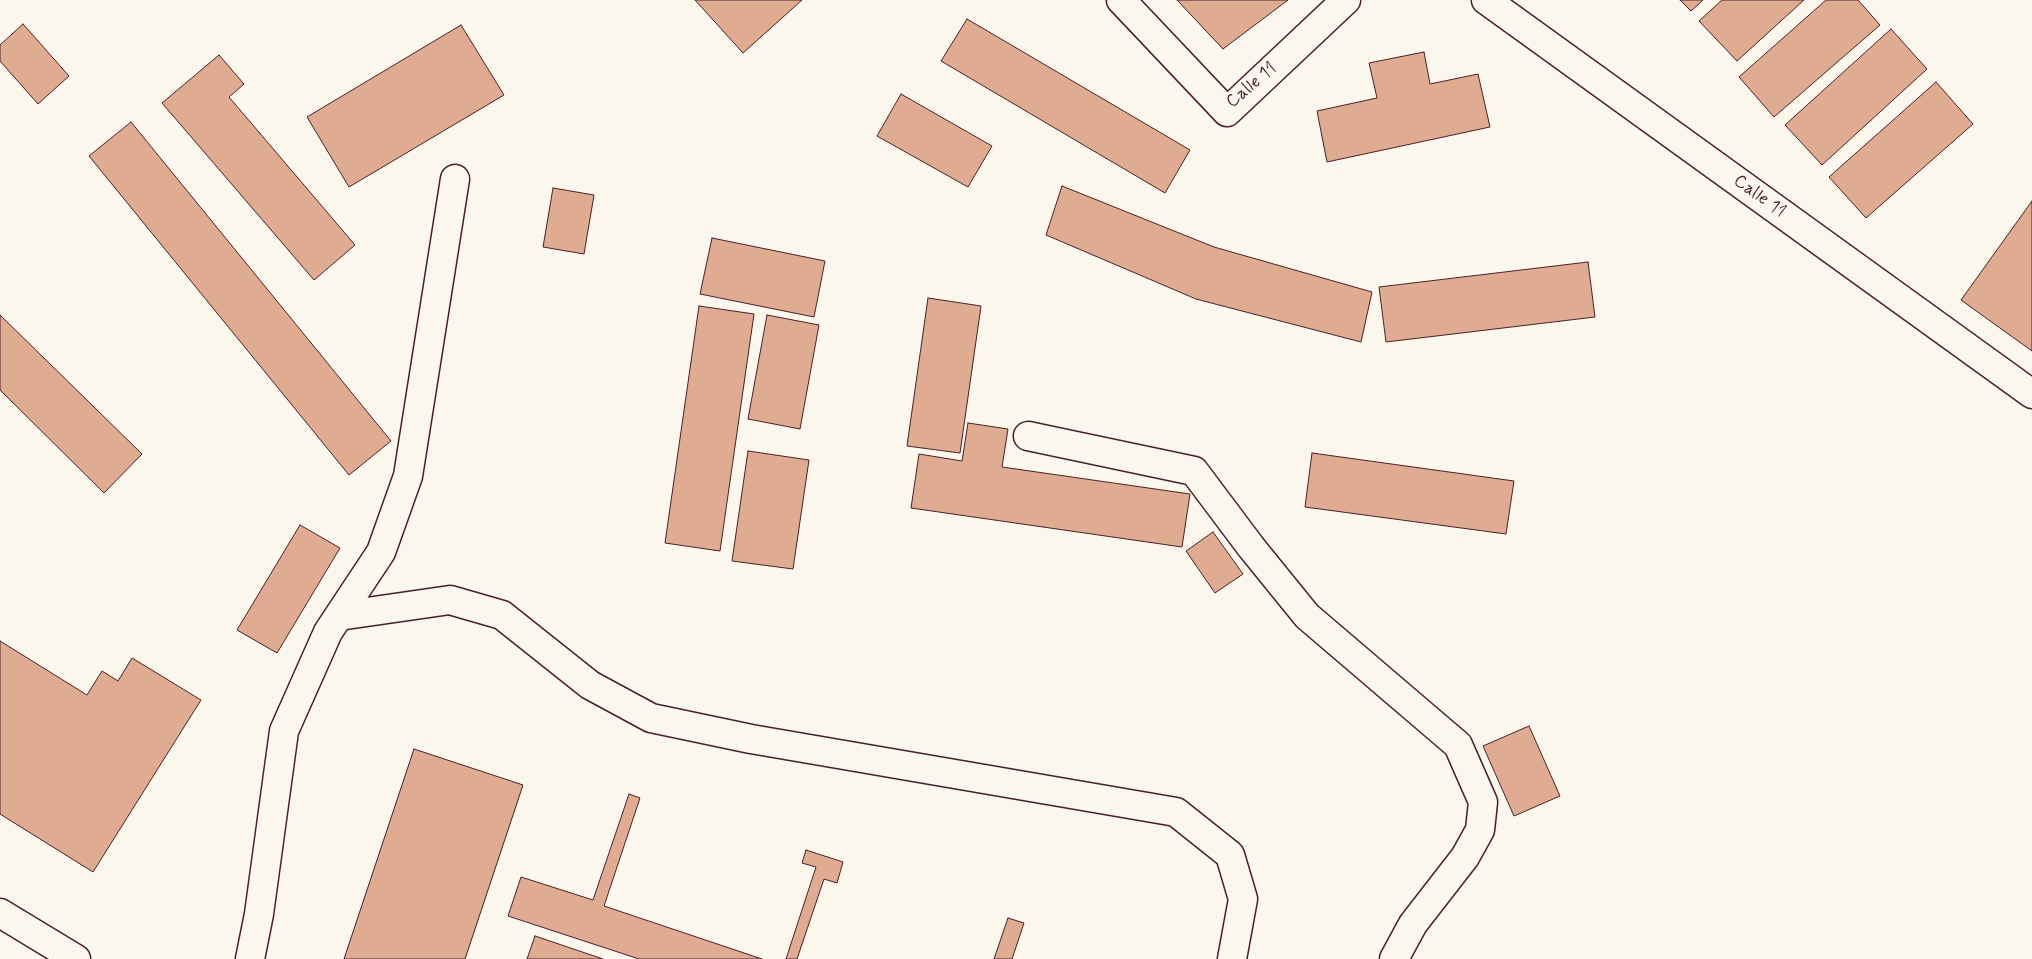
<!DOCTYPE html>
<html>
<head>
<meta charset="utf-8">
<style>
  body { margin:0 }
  canvas { display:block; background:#fbf7ec }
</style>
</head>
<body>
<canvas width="2032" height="959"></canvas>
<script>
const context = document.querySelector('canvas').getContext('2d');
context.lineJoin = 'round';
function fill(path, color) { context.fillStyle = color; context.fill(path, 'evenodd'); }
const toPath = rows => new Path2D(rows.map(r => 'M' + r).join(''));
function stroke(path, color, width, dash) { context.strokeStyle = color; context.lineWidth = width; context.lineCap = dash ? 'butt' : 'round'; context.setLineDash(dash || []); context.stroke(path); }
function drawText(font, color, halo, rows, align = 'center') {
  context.font = font + ' Mynerve,sans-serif'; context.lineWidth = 4; context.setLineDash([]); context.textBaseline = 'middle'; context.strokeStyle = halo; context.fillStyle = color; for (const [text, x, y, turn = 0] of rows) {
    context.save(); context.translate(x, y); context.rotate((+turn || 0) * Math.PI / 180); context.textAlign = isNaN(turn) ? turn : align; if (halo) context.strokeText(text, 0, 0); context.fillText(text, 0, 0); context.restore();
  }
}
const building = toPath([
  [695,0,802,0,743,53,695,0],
  [1177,0,1288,0,1223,49,1177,0],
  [1680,0,1703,0,1691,11,1680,0],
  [1722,0,1804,0,1737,61,1699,21,1722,0],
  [1826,0,1858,0,1880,25,1774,117,1739,77,1826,0],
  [967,19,1190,150,1165,193,941,61,967,19],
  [23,24,69,76,38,104,0,61,0,45,23,24],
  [461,25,504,95,349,187,307,117,461,25],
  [1891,29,1927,69,1822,165,1785,125,1891,29],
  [1424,52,1430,84,1478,74,1490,127,1327,162,1317,111,1377,98,1369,63,1424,52],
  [219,55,244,84,229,97,355,245,314,280,162,103,219,55],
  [1936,82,1973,124,1866,218,1829,177,1936,82],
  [901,94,992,146,968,187,877,136,901,94],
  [131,122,391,441,349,475,89,156,131,122],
  [1062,186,1214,247,1372,292,1361,342,1196,299,1046,235,1062,186],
  [553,188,594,195,584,254,543,247,553,188],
  [2032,201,2032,351,1961,300,2032,201],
  [712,238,825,261,814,317,700,294,712,238],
  [1588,262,1595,317,1386,342,1379,287,1588,262],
  [928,298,981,306,960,453,907,446,928,298],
  [699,306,754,314,720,551,665,543,699,306],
  [0,315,142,454,104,493,0,390,0,315],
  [767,315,819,325,800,429,748,419,767,315],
  [968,423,1008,429,1002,467,1190,494,1182,547,911,508,919,454,962,461,968,423],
  [748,451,809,460,793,569,732,561,748,451],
  [1312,453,1514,481,1506,534,1305,507,1312,453],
  [300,525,340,548,277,653,237,630,300,525],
  [1213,532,1243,574,1215,593,1186,551,1213,532],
  [0,641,87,695,102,671,118,681,132,658,201,700,93,872,0,814,0,641],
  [1529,726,1560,796,1514,816,1483,746,1529,726],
  [414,749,523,785,465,959,344,959,414,749],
  [629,794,640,798,604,906,762,959,639,959,508,916,521,877,593,900,629,794],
  [806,850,843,862,837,883,824,879,797,959,786,959,816,867,802,863,806,850],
  [1008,918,1024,923,1012,959,994,959,1008,918],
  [535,936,603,959,527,959,535,936]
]);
const minor = toPath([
  [1121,0,1227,112,1346,0],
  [1486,0,2032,394],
  [1028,436,1194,471,1251,547,1307,616,1458,745,1483,802,1480,830,1465,857,1413,924,1394,959],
  [339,616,450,600,502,615,590,685,651,718,751,739,1176,812,1230,855,1243,899,1232,959],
  [0,913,76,959],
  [250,959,259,914,284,731,328,632,381,552,408,476,455,179]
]);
const streetNames = [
  ["Calle 11",1252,86,-40],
  ["Calle 11",1759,197,36]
];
fill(building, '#dfac92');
stroke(building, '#4a1f2b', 1);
stroke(minor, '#4a1f2b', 31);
stroke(minor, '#fbf7ec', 28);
drawText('18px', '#4a1f2b', '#fbf7ec', streetNames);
</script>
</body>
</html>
